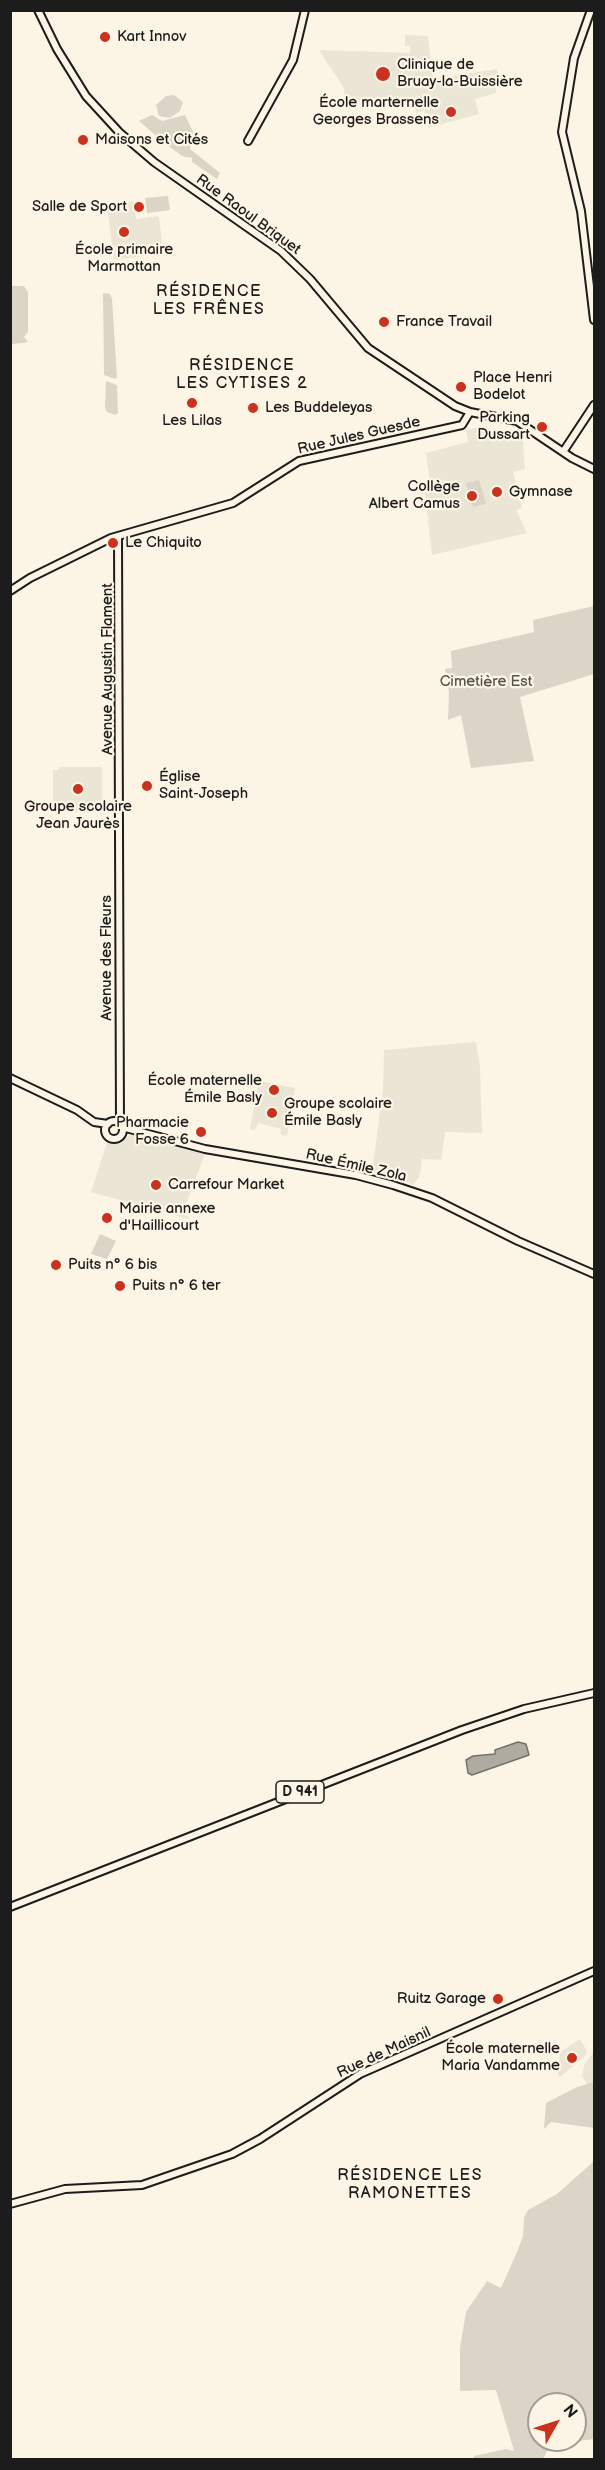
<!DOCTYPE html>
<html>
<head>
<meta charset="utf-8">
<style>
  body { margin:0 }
  #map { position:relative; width:605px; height:2470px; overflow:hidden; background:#fcf5e5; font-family:"Balsamiq Sans",sans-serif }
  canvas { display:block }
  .frame { position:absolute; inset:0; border:12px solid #1c1c1c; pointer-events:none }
  .north { position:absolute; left:527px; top:2392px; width:60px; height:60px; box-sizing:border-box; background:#fcf5e5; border:2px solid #a29e95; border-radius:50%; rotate:51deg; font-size:16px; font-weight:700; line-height:24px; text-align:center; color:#1c1c1c }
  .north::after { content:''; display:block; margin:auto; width:21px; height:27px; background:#c8321e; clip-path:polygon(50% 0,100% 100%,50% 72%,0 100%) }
</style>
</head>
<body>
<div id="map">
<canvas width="605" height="2470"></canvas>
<div class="frame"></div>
<div class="north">N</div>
</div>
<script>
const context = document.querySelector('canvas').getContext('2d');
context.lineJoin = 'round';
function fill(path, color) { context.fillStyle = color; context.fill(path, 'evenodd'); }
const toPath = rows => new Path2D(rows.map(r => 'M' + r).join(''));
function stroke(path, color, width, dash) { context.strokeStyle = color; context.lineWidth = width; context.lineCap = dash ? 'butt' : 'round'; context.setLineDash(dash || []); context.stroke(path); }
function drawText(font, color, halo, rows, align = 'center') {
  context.font = font + ' "Balsamiq Sans",sans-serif'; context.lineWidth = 4.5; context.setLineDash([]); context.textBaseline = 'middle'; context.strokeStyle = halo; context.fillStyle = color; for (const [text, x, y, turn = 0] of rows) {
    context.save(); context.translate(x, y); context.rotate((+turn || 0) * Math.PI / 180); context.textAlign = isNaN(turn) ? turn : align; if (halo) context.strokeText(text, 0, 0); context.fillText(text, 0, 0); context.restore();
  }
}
const built = toPath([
  [405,35,428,36,433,79,497,69,500,85,495,86,496,93,475,99,479,114,428,128,424,111,416,113,415,102,345,102,344,88,319,50,410,53,410,46,405,46],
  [134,201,136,219,159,216,163,253,114,260,107,205],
  [483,426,487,426,490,437,519,430,522,432,525,469,513,472,522,508,516,510,527,533,432,555,424,485,430,484,426,453,468,442,466,430],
  [59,767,102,767,102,811,53,812,53,770,59,770],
  [476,1042,480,1067,482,1133,445,1132,441,1160,422,1159,420,1176,413,1185,397,1177,372,1173,383,1089,384,1050],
  [259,1081,295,1088,287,1136,281,1135,281,1129,258,1123,255,1130,250,1129],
  [130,1135,168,1142,205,1154,182,1214,189,1217,188,1219,91,1192,107,1143,116,1143],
  [580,2039,587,2051,585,2056,560,2077,558,2076,560,2052],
  [594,2052,594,2082,587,2085,582,2075,585,2063]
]);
const green = toPath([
  [174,95,183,102,180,111,170,118,159,116,156,105,166,96],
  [152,115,162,121,185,115,194,134,190,149,220,173,217,179,192,162,192,158,182,156,167,145,139,121],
  [168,196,170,210,147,213,145,198],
  [10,286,24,286,28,292,28,332,24,337,28,342,24,343,11,344],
  [103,293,110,294,112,299,117,377,115,379,104,375],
  [106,381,117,385,118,413,115,415,107,412,105,408],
  [479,480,486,504,473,507,466,483],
  [594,606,594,674,520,697,534,761,471,768,461,715,448,720,449,693,445,669,452,668,451,651,534,632,533,620],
  [100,1234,116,1241,107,1259,91,1254],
  [594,2082,594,2128,551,2122,544,2129,546,2103,577,2087],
  [594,2161,594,2439,550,2445,543,2459,474,2459,474,2456,506,2449,514,2451,496,2390,460,2391,460,2348,466,2312,487,2281,501,2288,517,2252,523,2236,524,2218,528,2210,557,2194],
  [539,2404,575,2404,575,2440,539,2440]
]);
const water = toPath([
  [518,1742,526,1744,529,1755,472,1775,468,1773,466,1760,473,1756,495,1754,495,1750,518,1742]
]);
const secondary = toPath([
  [38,10,57,49,86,96,119,132,154,162,281,251,310,279,368,348,455,406,470,412,517,421,572,458,594,469],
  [591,10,574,58,562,132,581,211,594,320],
  [248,141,293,60,305,10],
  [563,452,594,405],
  [118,536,120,1124],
  [10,591,30,578,111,538,233,503,299,461,462,425,470,412],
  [10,1078,77,1110,94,1122,108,1124],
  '105 1130a9 9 0 1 1 18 0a9 9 0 1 1-18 0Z',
  [122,1127,205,1149,356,1175,393,1185,432,1198,518,1241,594,1274],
  [10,2204,65,2189,142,2185,232,2154,260,2139,360,2074,594,1971]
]);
const primary = toPath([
  [10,1907,462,1730,524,1709,594,1693]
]);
const markers = [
  [105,37,6,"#c8321e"],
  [383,74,8,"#c8321e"],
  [451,112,6,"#c8321e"],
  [83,140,6,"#c8321e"],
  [139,207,6,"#c8321e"],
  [124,232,6,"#c8321e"],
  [384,322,6,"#c8321e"],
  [461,387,6,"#c8321e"],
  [192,403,6,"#c8321e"],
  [253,408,6,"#c8321e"],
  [542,427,6,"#c8321e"],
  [497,492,6,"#c8321e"],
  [472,496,6,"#c8321e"],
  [113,543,6,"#c8321e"],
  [147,786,6,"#c8321e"],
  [78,789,6,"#c8321e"],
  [274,1090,6,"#c8321e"],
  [272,1113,6,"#c8321e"],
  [201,1132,6,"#c8321e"],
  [156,1185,6,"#c8321e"],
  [107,1218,6,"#c8321e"],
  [56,1265,6,"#c8321e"],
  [120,1286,6,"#c8321e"],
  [498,1999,6,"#c8321e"],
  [572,2058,6,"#c8321e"]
];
const shields = [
  [300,1792,48]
];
const shieldNames = [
  ["D 941",300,1792]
];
const poiNames = [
  ["Kart Innov",117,37],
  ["Clinique de",397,65],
  ["Bruay-la-Buissière",397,82],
  ["École marternelle",439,103,"right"],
  ["Georges Brassens",439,120,"right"],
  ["Maisons et Cités",95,140],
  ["Salle de Sport",127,207,"right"],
  ["École primaire",124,250,"center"],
  ["Marmottan",124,267,"center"],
  ["France Travail",396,322],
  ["Place Henri",473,378],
  ["Bodelot",473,395],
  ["Les Buddeleyas",265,408],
  ["Parking",530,418,"right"],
  ["Dussart",530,435,"right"],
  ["Les Lilas",192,421,"center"],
  ["Collège",460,487,"right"],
  ["Albert Camus",460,504,"right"],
  ["Gymnase",509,492],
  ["Le Chiquito",125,543],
  ["Église",159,777],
  ["Saint-Joseph",159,794],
  ["Groupe scolaire",78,807,"center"],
  ["Jean Jaurès",78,824,"center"],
  ["École maternelle",262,1081,"right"],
  ["Émile Basly",262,1098,"right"],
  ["Groupe scolaire",284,1104],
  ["Émile Basly",284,1121],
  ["Pharmacie",189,1123,"right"],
  ["Fosse 6",189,1140,"right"],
  ["Carrefour Market",168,1185],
  ["Mairie annexe",119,1209],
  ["d'Haillicourt",119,1226],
  ["Puits n° 6 bis",68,1265],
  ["Puits n° 6 ter",132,1286],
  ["Ruitz Garage",486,1999,"right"],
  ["École maternelle",560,2049,"right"],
  ["Maria Vandamme",560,2066,"right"]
];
const streetNames = [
  ["Rue Raoul Briquet",248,215,36],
  ["Rue Jules Guesde",359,436,-13],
  ["Avenue Augustin Flament",108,669,-90],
  ["Avenue des Fleurs",107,958,-90],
  ["Rue Émile Zola",356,1166,13],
  ["Rue de Maisnil",384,2053,-25]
];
const parkNames = [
  ["Cimetière Est",486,682]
];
const neighbourhoodNames = [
  ["RÉSIDENCE",209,292],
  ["LES FRÊNES",209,310],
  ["RÉSIDENCE",242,366],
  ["LES CYTISES 2",242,384],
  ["RÉSIDENCE LES",410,2176],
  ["RAMONETTES",410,2194]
];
fill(built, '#ebe5d6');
fill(green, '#dbd5c8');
fill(water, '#b0aba1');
stroke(water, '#75726c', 1.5);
stroke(secondary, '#1c1c1c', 10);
stroke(primary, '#1c1c1c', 10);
stroke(secondary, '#fcf5e5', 6);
stroke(primary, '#fcf5e5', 6);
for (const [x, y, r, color] of markers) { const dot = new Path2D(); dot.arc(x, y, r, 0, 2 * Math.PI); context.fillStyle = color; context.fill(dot); stroke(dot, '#fcf5e5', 2); }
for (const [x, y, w] of shields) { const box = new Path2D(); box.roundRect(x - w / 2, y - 11, w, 22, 4.5); context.fillStyle = '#fcf5e5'; context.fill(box); stroke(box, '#1c1c1c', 1.5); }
drawText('bold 14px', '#1c1c1c', null, shieldNames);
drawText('15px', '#1c1c1c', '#fcf5e5', poiNames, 'left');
drawText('15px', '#1c1c1c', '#fcf5e5', streetNames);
drawText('15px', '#555450', '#fcf5e5', parkNames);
context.letterSpacing = '1.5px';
drawText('16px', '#1c1c1c', '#fcf5e5', neighbourhoodNames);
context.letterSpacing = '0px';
</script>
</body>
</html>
